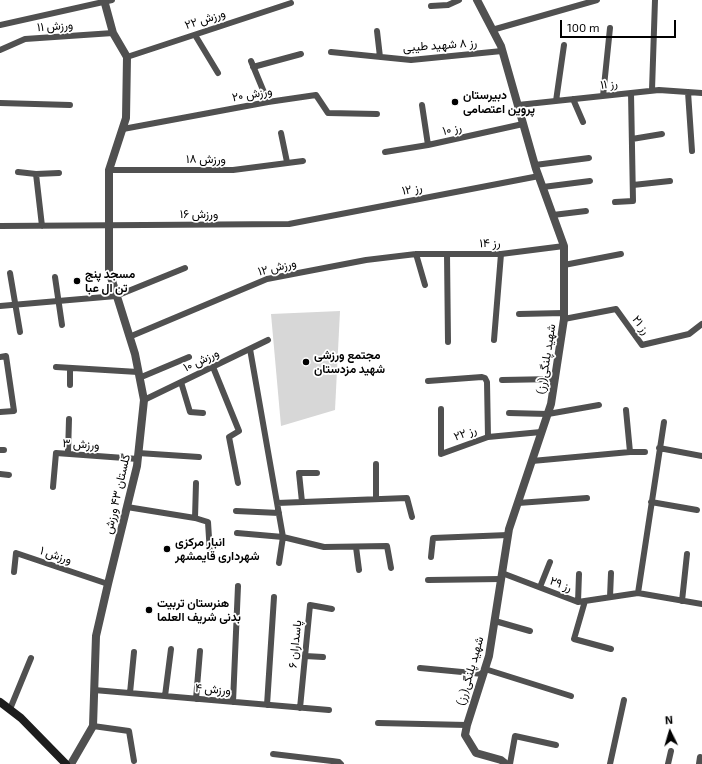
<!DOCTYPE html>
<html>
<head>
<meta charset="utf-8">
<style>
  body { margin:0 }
  #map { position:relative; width:702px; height:764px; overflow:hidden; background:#fff; font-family:"Exo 2",sans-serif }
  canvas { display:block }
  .north { position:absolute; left:650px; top:712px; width:40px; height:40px; -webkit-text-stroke:3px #fff; paint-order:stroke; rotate:355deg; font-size:11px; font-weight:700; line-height:16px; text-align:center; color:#000 }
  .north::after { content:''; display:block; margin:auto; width:14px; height:18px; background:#000; clip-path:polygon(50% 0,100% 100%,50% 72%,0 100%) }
  .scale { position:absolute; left:560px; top:20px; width:116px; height:18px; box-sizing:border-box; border:2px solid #000; border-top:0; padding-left:5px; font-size:12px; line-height:14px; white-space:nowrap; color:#000; -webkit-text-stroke:3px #fff; paint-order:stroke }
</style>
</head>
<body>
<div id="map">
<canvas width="702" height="764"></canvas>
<div class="north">N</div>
<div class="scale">100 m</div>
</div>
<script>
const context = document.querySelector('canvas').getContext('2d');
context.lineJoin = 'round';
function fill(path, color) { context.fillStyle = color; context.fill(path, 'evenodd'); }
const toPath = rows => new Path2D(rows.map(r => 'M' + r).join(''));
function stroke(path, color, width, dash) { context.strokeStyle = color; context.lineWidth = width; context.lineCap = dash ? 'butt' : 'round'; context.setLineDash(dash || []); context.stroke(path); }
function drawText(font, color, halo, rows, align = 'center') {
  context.font = font + ' "Exo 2",Vazirmatn,sans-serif'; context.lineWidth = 3.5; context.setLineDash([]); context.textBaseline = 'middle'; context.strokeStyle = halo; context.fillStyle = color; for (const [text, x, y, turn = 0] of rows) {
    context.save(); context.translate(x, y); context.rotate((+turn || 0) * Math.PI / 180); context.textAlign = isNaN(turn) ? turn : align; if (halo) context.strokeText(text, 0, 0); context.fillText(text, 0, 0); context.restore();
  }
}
const green = toPath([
  [340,311,335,410,281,426,271,314]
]);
const minor = toPath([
  [431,6,448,5,459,0],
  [0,25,112,0],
  [492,30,597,0],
  [377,31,380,57],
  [195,35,218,73],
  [0,50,25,39,113,33],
  [331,52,411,60,502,51],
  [127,57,291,3],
  [251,61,268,102],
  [253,67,301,54],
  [652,90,655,0],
  [688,92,692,151],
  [603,96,610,28],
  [573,99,583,122],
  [556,101,564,45],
  [0,103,70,105],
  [422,105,428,145],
  [518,105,659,90,702,93],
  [123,129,268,102,316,95,328,113,377,114],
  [281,133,287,162],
  [632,139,662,134],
  [385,152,428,145,523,124],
  [535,165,589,158],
  [109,170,233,170,303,161],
  [18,172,36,174,59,173],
  [36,174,42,226],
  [633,185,670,181],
  [543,187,590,181],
  [615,202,633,201,631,93],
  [553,215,586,211],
  [0,226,289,224,539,176],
  [416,254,425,285],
  [447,254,448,342],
  [564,265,621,254],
  [10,273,20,332],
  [55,277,62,325],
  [0,306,116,296,185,268],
  [519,314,564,313],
  [564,319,616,309,642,345,689,334,702,324],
  [129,337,267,279,366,260,416,254,501,254,564,246],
  [494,340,501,254],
  [250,349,283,537,279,563],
  [0,357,6,356,14,411,0,412],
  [56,367,138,372],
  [213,367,239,431,229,437,238,483],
  [139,378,189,357],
  [502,380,555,379],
  [428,381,482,377,485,378,487,382,488,437],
  [181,382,190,412,203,413],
  [70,385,70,368],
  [144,400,268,340],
  [441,409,441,454,488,437,541,432],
  [626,410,630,452],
  [509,413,548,414,599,405],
  [659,448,702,456],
  [0,450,4,450],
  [138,453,199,457],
  [68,454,69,419],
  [532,461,630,452,645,452],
  [376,464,376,499],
  [0,474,9,475],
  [53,487,56,453,138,459],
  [302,502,299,473,317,473],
  [651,502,697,510],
  [277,503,407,498,412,517],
  [518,503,587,498],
  [127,507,195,518,208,522,210,554],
  [236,511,279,513],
  [195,518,196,483],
  [237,533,283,537,324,547,387,546,391,568],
  [356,547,359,570],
  [431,557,433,538,508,535],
  [14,572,16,553,108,584],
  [502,573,578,602,638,593,702,604],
  [428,580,501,579],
  [540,587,550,562],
  [638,593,664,422],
  [610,597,611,573],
  [585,601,574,639,611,649],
  [682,601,687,554],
  [578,602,579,574],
  [495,621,530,631],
  [305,656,323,657],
  [420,668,483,674],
  [485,669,571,696],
  [94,690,329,710],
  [130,693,134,652],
  [165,696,171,649],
  [196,699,200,651],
  [233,702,238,586],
  [267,705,274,597],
  [300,708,310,605,332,609],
  [10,709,31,658],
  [378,723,467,725],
  [93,726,129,731,134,761],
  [273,754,332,761,339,762,341,764],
  [510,764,515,736,556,745],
  [610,764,624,700],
  [668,764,671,751],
  [699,764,700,757]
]);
const tertiary = toPath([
  [477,0,501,46,536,169,564,246,564,319,551,404,509,529,489,656,467,725,465,735,476,753,501,760,506,764],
  [71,764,93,726,96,636,108,584,137,466,144,400,135,354,109,271,109,170,126,118,127,57,113,33,104,0]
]);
const secondary = toPath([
  [0,702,21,718,66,764]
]);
const markers = [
  [455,102,4,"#000"],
  [77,281,4,"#000"],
  [306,362,4,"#000"],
  [167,549,4,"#000"],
  [149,610,4,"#000"]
];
const streetNames = [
  ["ورزش ۲۲",205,19,-18],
  ["ورزش ۱۱",55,26,-4],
  ["رز ۸ شهید طیبی",440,45,-4],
  ["رز ۱۱",609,84,-6],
  ["ورزش ۲۰",252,94,-10],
  ["رز ۱۰",452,129,-13],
  ["ورزش ۱۸",206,159],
  ["رز ۱۲",412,189,-11],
  ["ورزش ۱۶",199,214],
  ["رز ۱۴",490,243,-1],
  ["ورزش ۱۲",277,267,-14],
  ["رز ۲۱",641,325,53],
  ["شهید پلنگی(رز)",546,359,-81],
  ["ورزش ۱۰",201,360,-26],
  ["رز ۲۲",465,433,-20],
  ["ورزش ۳",81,444,3],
  ["گلستان ۴۳ ورزش",117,494,-77],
  ["ورزش ۱",56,555,18],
  ["رز ۲۹",561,584,21],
  ["پاسداران ۶",295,644,-84],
  ["شهید پلنگی(رز)",470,671,-74],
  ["ورزش ۴",213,689,5]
];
const poiNames = [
  ["دبیرستان",463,95],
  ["پروین اعتصامی",463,109],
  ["مسجد پنج",85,274],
  ["تن ال عبا",85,288],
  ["مجتمع ورزشی",314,355],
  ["شهید مزدستان",314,369],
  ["انبار مرکزی",175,542],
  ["شهرداری قایمشهر",175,556],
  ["هنرستان تربیت",157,603],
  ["بدنی شریف العلما",157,617]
];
fill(green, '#d7d7d7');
stroke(minor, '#505050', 6);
stroke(tertiary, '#505050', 8);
stroke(secondary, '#1d1d1d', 8);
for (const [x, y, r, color] of markers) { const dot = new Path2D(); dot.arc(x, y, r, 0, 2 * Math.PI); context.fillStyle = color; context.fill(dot); stroke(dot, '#fff', 1.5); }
drawText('12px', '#000', '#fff', streetNames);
drawText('bold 12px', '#000', '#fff', poiNames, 'left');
</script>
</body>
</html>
